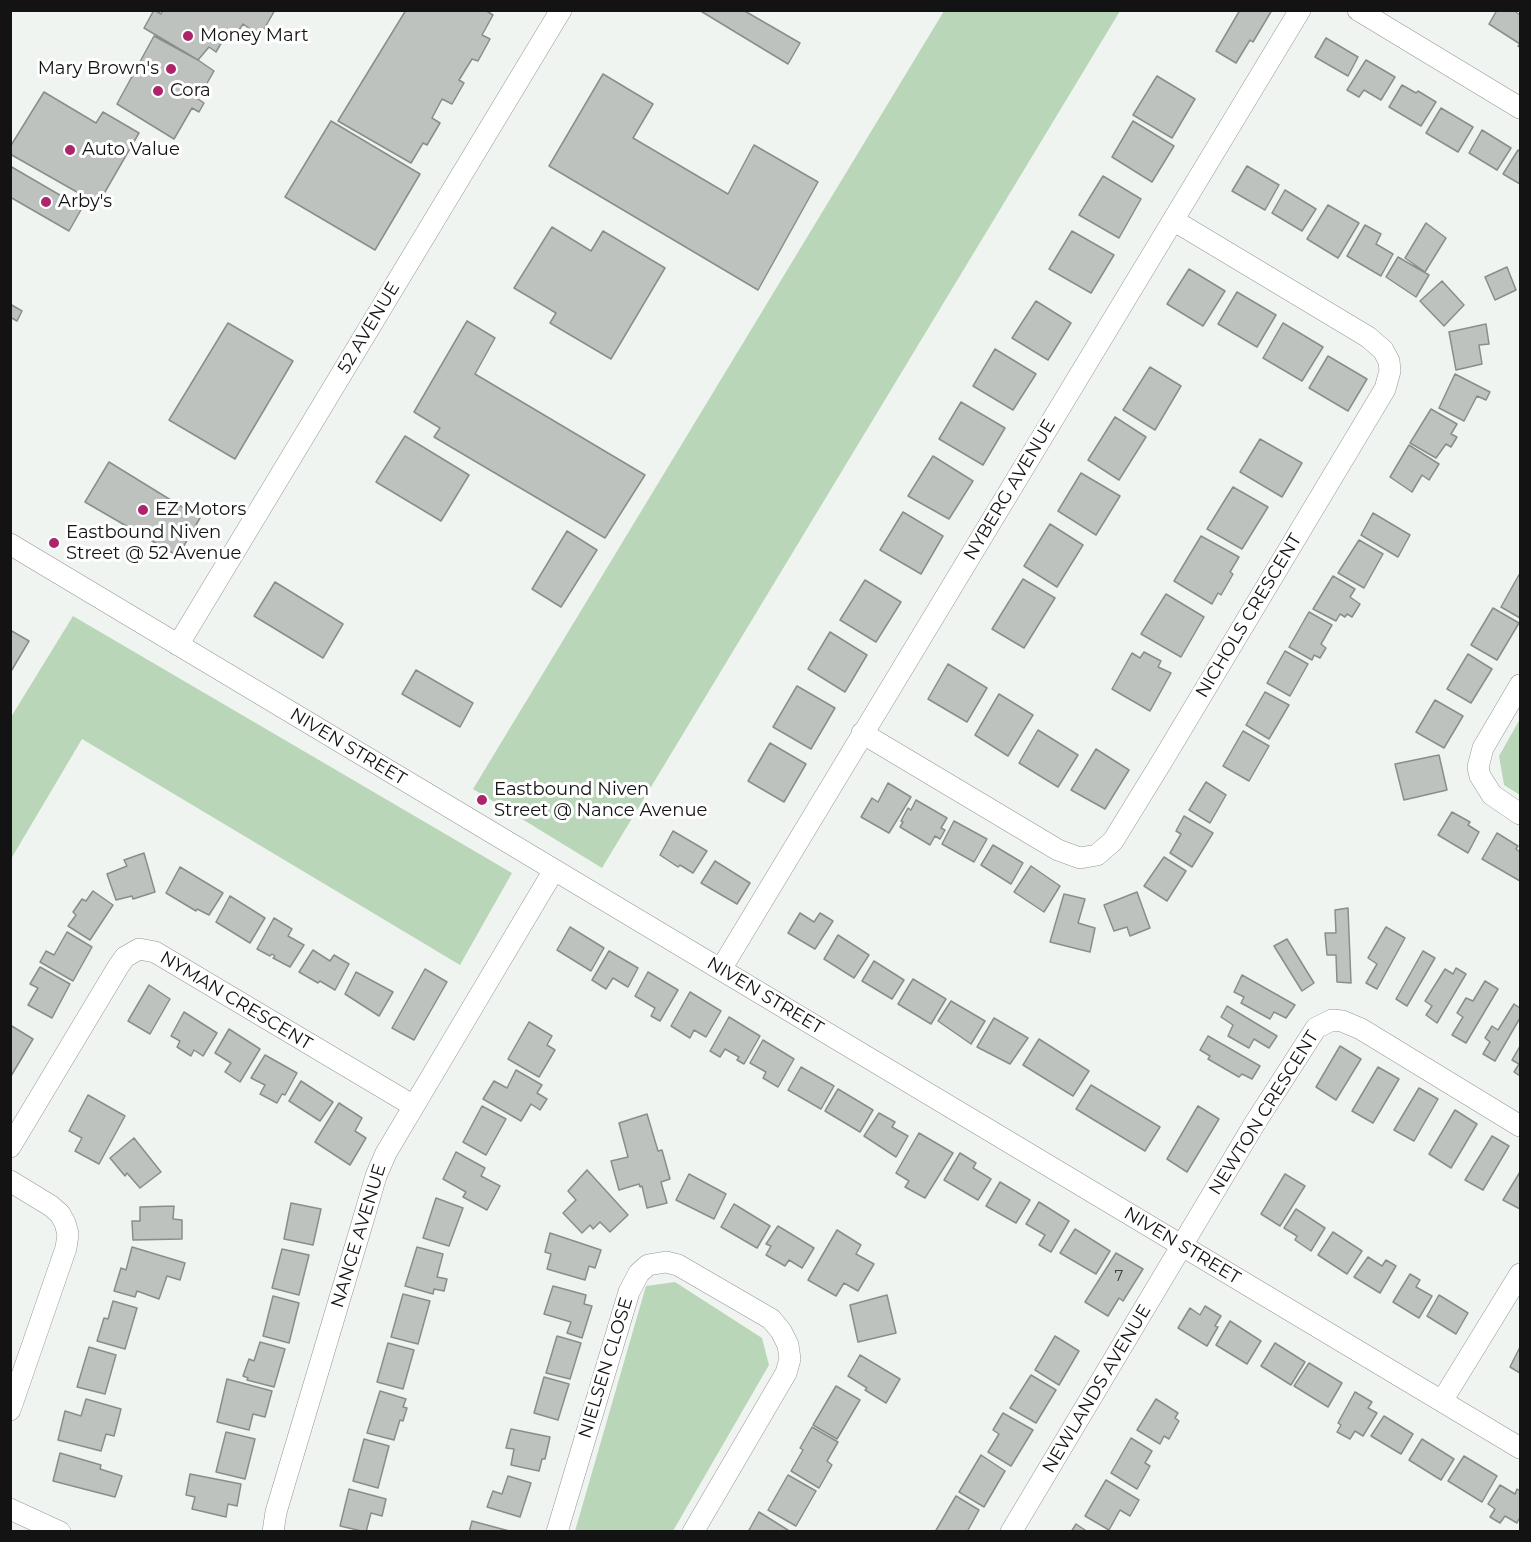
<!DOCTYPE html>
<html>
<head>
<meta charset="utf-8">
<style>
  body { margin:0 }
  #map { position:relative; width:1531px; height:1542px; overflow:hidden; background:#f0f4f0; font-family:Montserrat,sans-serif }
  canvas { display:block }
  .frame { position:absolute; inset:0; border:12px solid #121312; pointer-events:none }
</style>
</head>
<body>
<div id="map">
<canvas width="1531" height="1542"></canvas>
<div class="frame"></div>
</div>
<script>
const context = document.querySelector('canvas').getContext('2d');
context.lineJoin = 'round';
function fill(path, color) { context.fillStyle = color; context.fill(path, 'evenodd'); }
const toPath = rows => new Path2D(rows.map(r => 'M' + r).join(''));
function stroke(path, color, width, dash) { context.strokeStyle = color; context.lineWidth = width; context.lineCap = dash ? 'butt' : 'round'; context.setLineDash(dash || []); context.stroke(path); }
function drawText(font, color, halo, rows, align = 'center') {
  context.font = font + ' Montserrat,sans-serif'; context.lineWidth = 6; context.setLineDash([]); context.textBaseline = 'middle'; context.strokeStyle = halo; context.fillStyle = color; for (const [text, x, y, turn = 0] of rows) {
    context.save(); context.translate(x, y); context.rotate((+turn || 0) * Math.PI / 180); context.textAlign = isNaN(turn) ? turn : align; if (halo) context.strokeText(text, 0, 0); context.fillText(text, 0, 0); context.restore();
  }
}
const green = toPath([
  [944,11,1120,11,602,868,473,789],
  [73,616,512,873,460,965,82,739,11,859,11,717],
  [1520,719,1520,795,1504,785,1499,756],
  [675,1282,762,1338,769,1365,673,1531,575,1531,646,1286]
]);
const building = toPath([
  [154,10,161,14,163,10,275,10,260,36,243,24,233,39,226,35,216,52,209,47,198,60,144,28,154,10],
  [406,10,485,10,493,15,482,35,490,39,478,61,472,59,459,80,464,83,452,104,442,99,432,118,440,123,427,145,423,143,411,163,338,121,406,10],
  [699,10,743,10,800,43,788,64,699,10],
  [1240,10,1272,10,1253,42,1250,40,1236,63,1216,51,1240,10],
  [1497,10,1513,10,1520,15,1520,47,1518,46,1520,44,1489,24,1497,10],
  [154,36,198,60,214,71,198,99,204,103,199,112,192,108,174,139,117,104,154,36],
  [1326,38,1358,57,1348,76,1315,57,1326,38],
  [1366,60,1395,77,1381,100,1364,90,1359,97,1347,90,1366,60],
  [603,74,653,104,633,138,728,194,754,145,818,182,758,290,549,166,603,74],
  [1157,76,1195,99,1172,138,1133,115,1157,76],
  [1402,85,1416,93,1418,91,1436,102,1421,126,1389,107,1402,85],
  [44,92,96,123,103,112,139,133,98,204,10,154,10,147,44,92],
  [1441,108,1473,127,1458,152,1426,133,1441,108],
  [331,121,420,174,375,250,285,197,331,121],
  [1133,121,1174,146,1152,182,1112,157,1133,121],
  [1482,130,1511,148,1497,170,1469,153,1482,130],
  [1518,150,1520,152,1520,184,1503,174,1518,150],
  [10,166,82,208,69,231,10,197,10,166],
  [1247,166,1279,185,1265,210,1232,191,1247,166],
  [1103,176,1141,199,1119,238,1079,215,1103,176],
  [1285,190,1316,209,1302,231,1272,213,1285,190],
  [1328,205,1359,223,1338,258,1307,239,1328,205],
  [1426,223,1446,238,1425,272,1405,258,1426,223],
  [1365,225,1381,234,1376,244,1393,254,1381,276,1347,256,1365,225],
  [552,227,591,251,603,231,665,268,611,359,550,323,556,313,514,288,552,227],
  [1072,231,1114,255,1091,293,1049,269,1072,231],
  [1398,257,1429,275,1416,297,1386,277,1398,257],
  [1507,267,1516,290,1495,300,1485,277,1507,267],
  [1189,269,1225,291,1203,326,1167,304,1189,269],
  [1442,281,1464,305,1444,326,1420,301,1442,281],
  [1237,292,1276,315,1257,347,1218,324,1237,292],
  [1036,301,1071,323,1048,360,1012,338,1036,301],
  [10,304,22,311,17,321,10,317,10,304],
  [467,321,495,338,475,374,645,475,605,538,434,437,440,428,414,412,467,321],
  [228,323,293,361,235,459,169,420,228,323],
  [1283,323,1323,347,1302,381,1263,358,1283,323],
  [1486,324,1489,344,1479,345,1482,364,1456,370,1449,332,1486,324],
  [995,349,1036,374,1013,410,973,386,995,349],
  [1328,356,1367,379,1348,411,1309,388,1328,356],
  [1150,367,1181,386,1155,430,1123,410,1150,367],
  [1455,374,1490,392,1486,400,1477,396,1464,421,1439,408,1455,374],
  [961,402,1005,428,983,465,939,439,961,402],
  [1431,409,1457,424,1451,434,1457,437,1451,447,1446,444,1436,458,1410,443,1431,409],
  [1115,417,1146,437,1119,480,1088,460,1115,417],
  [405,436,469,475,441,521,376,482,405,436],
  [1260,439,1302,463,1282,497,1240,472,1260,439],
  [1409,445,1439,464,1429,480,1422,475,1412,492,1390,477,1409,445],
  [933,456,973,481,949,519,908,496,933,456],
  [109,462,200,518,178,556,85,502,109,462],
  [1081,473,1120,496,1096,535,1058,511,1081,473],
  [1233,487,1268,507,1242,549,1207,529,1233,487],
  [903,512,943,536,921,574,880,550,903,512],
  [1373,513,1410,535,1398,557,1361,535,1373,513],
  [1050,524,1083,545,1057,587,1024,566,1050,524],
  [567,531,597,550,561,607,532,589,567,531],
  [1201,536,1239,557,1230,572,1233,574,1221,595,1218,593,1212,604,1174,581,1201,536],
  [1359,540,1383,554,1364,588,1338,573,1359,540],
  [1520,573,1520,618,1501,607,1520,573],
  [1333,576,1355,589,1350,597,1360,604,1352,617,1347,614,1345,617,1340,614,1336,621,1313,609,1333,576],
  [1023,579,1055,598,1024,648,992,629,1023,579],
  [865,580,901,602,876,642,840,620,865,580],
  [275,582,343,624,323,658,254,616,275,582],
  [1166,594,1204,617,1181,657,1141,634,1166,594],
  [1493,608,1519,623,1497,660,1471,645,1493,608],
  [1309,612,1332,625,1321,644,1326,648,1320,658,1314,655,1312,660,1289,647,1309,612],
  [10,630,29,641,10,673,10,630],
  [830,632,867,655,845,692,808,669,830,632],
  [1285,651,1308,664,1290,696,1267,683,1285,651],
  [1144,652,1161,661,1158,667,1171,673,1150,711,1112,689,1132,653,1140,658,1144,652],
  [1468,654,1492,669,1471,703,1447,689,1468,654],
  [948,664,987,688,967,722,928,699,948,664],
  [416,670,473,703,460,727,402,694,416,670],
  [797,686,835,708,811,749,773,727,797,686],
  [1265,692,1289,705,1269,739,1246,725,1265,692],
  [999,694,1033,715,1008,756,975,735,999,694],
  [1435,700,1463,716,1444,748,1416,732,1435,700],
  [1038,730,1078,755,1058,787,1019,763,1038,730],
  [1243,731,1269,746,1249,781,1223,766,1243,731],
  [770,743,806,764,784,802,748,781,770,743],
  [1096,749,1129,770,1105,809,1071,790,1096,749],
  [1439,755,1447,790,1404,800,1395,764,1439,755],
  [1206,782,1226,795,1210,823,1189,810,1206,782],
  [888,783,911,797,889,833,861,817,872,798,878,802,888,783],
  [916,800,947,818,941,828,945,830,940,839,935,836,930,845,900,827,903,822,901,821,908,808,911,810,916,800],
  [1452,812,1470,822,1468,825,1479,832,1468,853,1438,835,1452,812],
  [1184,816,1213,833,1192,867,1170,853,1181,834,1176,831,1184,816],
  [954,821,987,839,974,862,942,844,954,821],
  [673,831,707,851,693,873,680,865,678,867,660,855,673,831],
  [1497,833,1518,846,1516,849,1520,852,1520,881,1482,859,1497,833],
  [993,845,1023,863,1011,884,981,865,993,845],
  [144,853,155,892,133,899,132,896,116,900,107,874,127,866,124,860,144,853],
  [1164,857,1186,871,1167,901,1144,886,1164,857],
  [715,861,750,883,737,904,701,883,715,861],
  [1031,866,1060,886,1044,912,1014,892,1031,866],
  [180,867,223,893,209,915,197,909,196,911,166,893,180,867],
  [93,891,113,905,90,940,68,926,76,915,73,912,82,899,86,901,93,891],
  [1137,892,1150,928,1130,936,1127,927,1114,931,1104,905,1137,892],
  [1064,894,1085,899,1078,923,1095,928,1090,952,1050,942,1064,894],
  [230,896,265,918,250,943,216,922,230,896],
  [1348,908,1351,983,1337,982,1336,955,1327,955,1325,933,1336,933,1335,910,1348,908],
  [800,913,814,922,820,913,833,921,815,949,788,933,800,913],
  [274,918,292,929,288,936,304,945,290,967,273,958,275,956,272,954,270,956,257,949,274,918],
  [570,927,604,948,591,971,557,950,570,927],
  [1386,927,1405,938,1377,989,1366,983,1377,964,1368,958,1386,927],
  [67,932,92,947,73,981,40,962,46,951,54,955,67,932],
  [838,935,869,955,854,978,824,959,838,935],
  [1287,939,1314,983,1302,991,1274,946,1287,939],
  [313,950,330,961,334,955,349,964,335,990,320,981,318,983,299,972,313,950],
  [609,951,638,968,628,987,613,978,606,989,592,980,609,951],
  [1423,951,1435,958,1407,1006,1396,999,1423,951],
  [874,961,904,980,892,999,862,981,874,961],
  [40,967,70,984,52,1018,28,1005,38,988,30,984,40,967],
  [1456,968,1466,974,1437,1023,1426,1015,1432,1006,1425,1001,1445,969,1453,974,1456,968],
  [425,969,447,982,414,1040,392,1028,425,969],
  [356,972,393,992,379,1016,345,994,356,972],
  [648,972,678,990,660,1021,651,1016,655,1008,635,996,648,972],
  [1242,975,1295,1005,1286,1018,1274,1012,1270,1019,1241,1003,1244,997,1234,992,1242,975],
  [913,979,946,999,931,1024,898,1004,913,979],
  [1485,981,1498,989,1466,1043,1452,1035,1463,1017,1457,1013,1466,998,1473,1001,1485,981],
  [149,985,170,999,150,1034,128,1021,149,985],
  [690,992,721,1011,706,1037,694,1030,690,1038,671,1026,690,992],
  [951,1001,985,1021,971,1044,938,1021,951,1001],
  [1514,1004,1520,1008,1520,1018,1495,1061,1483,1054,1490,1042,1485,1038,1492,1026,1498,1030,1514,1004],
  [1227,1006,1277,1036,1269,1048,1254,1039,1249,1048,1228,1036,1233,1025,1221,1017,1227,1006],
  [184,1012,217,1033,203,1056,194,1050,191,1056,177,1047,180,1041,171,1036,184,1012],
  [729,1017,760,1036,744,1064,737,1060,739,1057,725,1049,720,1057,710,1051,729,1017],
  [994,1018,1028,1038,1010,1064,977,1047,994,1018],
  [529,1022,552,1036,547,1045,555,1050,539,1077,508,1059,529,1022],
  [10,1025,33,1039,11,1076,10,1075,10,1025],
  [229,1029,260,1049,240,1082,225,1072,231,1063,215,1053,229,1029],
  [1208,1036,1260,1066,1252,1079,1242,1074,1239,1077,1208,1059,1210,1056,1200,1050,1208,1036],
  [1039,1039,1089,1071,1073,1096,1023,1065,1039,1039],
  [763,1040,794,1059,778,1087,763,1078,766,1072,750,1063,763,1040],
  [1340,1046,1361,1059,1336,1100,1316,1087,1340,1046],
  [1520,1046,1520,1076,1514,1072,1519,1064,1512,1060,1520,1046],
  [265,1055,297,1073,285,1095,282,1094,277,1103,260,1094,265,1085,251,1078,265,1055],
  [801,1067,834,1086,821,1109,788,1090,801,1067],
  [1378,1067,1399,1079,1373,1123,1352,1111,1378,1067],
  [516,1070,542,1085,537,1093,547,1099,540,1110,531,1104,521,1121,483,1099,494,1081,507,1088,516,1070],
  [301,1081,333,1102,320,1121,289,1101,301,1081],
  [1091,1085,1160,1127,1145,1151,1076,1109,1091,1085],
  [1419,1088,1438,1099,1414,1141,1394,1130,1419,1088],
  [838,1089,873,1110,860,1132,825,1111,838,1089],
  [88,1095,125,1116,99,1164,75,1151,82,1138,69,1131,88,1095],
  [339,1103,362,1118,355,1131,366,1138,350,1165,315,1142,339,1103],
  [482,1106,506,1119,486,1155,463,1142,482,1106],
  [1198,1106,1219,1119,1187,1172,1167,1159,1198,1106],
  [1455,1110,1477,1124,1451,1168,1429,1154,1455,1110],
  [879,1113,895,1122,892,1127,908,1136,896,1157,864,1136,879,1113],
  [647,1114,658,1151,662,1150,670,1179,661,1182,667,1203,647,1208,642,1186,640,1187,639,1184,619,1190,611,1161,628,1157,619,1123,647,1114],
  [919,1133,953,1153,925,1198,905,1187,909,1181,896,1173,919,1133],
  [1492,1136,1509,1146,1483,1190,1465,1180,1492,1136],
  [134,1138,161,1172,140,1188,127,1173,125,1176,110,1158,134,1138],
  [456,1152,485,1168,481,1176,500,1186,487,1210,463,1197,466,1192,443,1179,456,1152],
  [960,1153,976,1163,973,1168,991,1179,978,1200,944,1180,960,1153],
  [587,1170,628,1215,610,1232,600,1222,593,1229,590,1225,582,1233,563,1213,576,1200,568,1191,587,1170],
  [1520,1172,1520,1209,1503,1200,1520,1172],
  [689,1174,726,1194,714,1219,676,1200,689,1174],
  [1285,1174,1305,1186,1280,1226,1261,1214,1285,1174],
  [1000,1182,1030,1200,1016,1223,986,1206,1000,1182],
  [436,1198,463,1208,449,1246,423,1238,436,1198],
  [1039,1202,1069,1221,1051,1252,1039,1245,1045,1235,1026,1224,1039,1202],
  [291,1203,321,1209,313,1245,284,1239,291,1203],
  [734,1204,770,1226,757,1248,721,1227,734,1204],
  [174,1206,173,1219,182,1220,182,1239,133,1240,132,1221,140,1221,140,1207,174,1206],
  [1296,1209,1325,1228,1311,1251,1295,1240,1297,1236,1284,1228,1296,1209],
  [778,1226,814,1248,802,1268,789,1260,785,1266,766,1255,771,1246,766,1244,778,1226],
  [1075,1229,1110,1251,1096,1274,1060,1253,1075,1229],
  [837,1230,861,1245,856,1254,874,1264,858,1291,844,1283,836,1296,808,1280,837,1230],
  [1333,1232,1362,1251,1347,1274,1318,1255,1333,1232],
  [550,1233,601,1250,595,1268,589,1266,585,1280,547,1269,551,1254,545,1252,550,1233],
  [132,1247,185,1263,180,1280,167,1276,159,1299,137,1291,135,1297,114,1291,121,1268,126,1270,132,1247],
  [417,1247,443,1254,437,1277,447,1279,444,1291,434,1289,433,1294,405,1286,417,1247],
  [282,1249,309,1255,299,1295,272,1288,282,1249],
  [1116,1253,1143,1269,1123,1301,1119,1298,1108,1316,1085,1302,1116,1253],
  [1368,1257,1382,1266,1386,1260,1396,1266,1380,1293,1354,1277,1368,1257],
  [1410,1274,1420,1280,1416,1287,1432,1296,1419,1318,1393,1302,1410,1274],
  [553,1286,586,1295,584,1304,592,1306,582,1338,567,1333,571,1322,544,1314,553,1286],
  [403,1294,430,1301,418,1344,391,1337,403,1294],
  [887,1295,896,1333,858,1342,850,1305,887,1295],
  [1439,1295,1468,1313,1456,1334,1427,1316,1439,1295],
  [273,1296,299,1303,289,1343,263,1336,273,1296],
  [113,1301,137,1308,125,1349,97,1341,104,1318,108,1319,113,1301],
  [1205,1306,1221,1316,1215,1326,1218,1327,1207,1346,1178,1328,1190,1308,1200,1315,1205,1306],
  [1230,1321,1261,1341,1247,1364,1216,1345,1230,1321],
  [557,1336,581,1343,570,1379,546,1373,557,1336],
  [1055,1336,1079,1351,1059,1385,1035,1370,1055,1336],
  [260,1342,285,1349,274,1387,247,1380,248,1378,243,1376,249,1359,254,1361,260,1342],
  [388,1343,414,1350,403,1389,377,1382,388,1343],
  [1275,1343,1305,1362,1291,1385,1261,1366,1275,1343],
  [89,1347,116,1355,105,1394,77,1387,89,1347],
  [1520,1347,1520,1373,1510,1367,1520,1347],
  [860,1355,900,1379,886,1403,865,1390,867,1388,848,1376,860,1355],
  [1309,1363,1342,1383,1328,1407,1294,1386,1309,1363],
  [1031,1375,1056,1390,1036,1423,1010,1408,1031,1375],
  [544,1377,569,1384,558,1420,534,1413,544,1377],
  [227,1379,272,1391,265,1417,253,1414,249,1430,217,1422,227,1379],
  [836,1386,860,1400,837,1439,813,1425,836,1386],
  [380,1391,406,1399,403,1407,407,1408,403,1421,400,1420,394,1440,367,1433,380,1391],
  [1355,1392,1372,1402,1368,1408,1377,1413,1363,1436,1355,1431,1350,1439,1337,1432,1341,1425,1338,1423,1355,1392],
  [86,1399,121,1409,114,1436,106,1434,101,1451,58,1440,65,1411,81,1416,86,1399],
  [1156,1399,1178,1413,1175,1418,1179,1421,1169,1439,1164,1436,1160,1444,1137,1430,1156,1399],
  [1003,1413,1033,1430,1011,1466,988,1452,999,1434,993,1430,1003,1413],
  [1384,1416,1413,1434,1401,1454,1371,1436,1384,1416],
  [812,1427,838,1442,827,1461,832,1465,819,1488,791,1471,803,1450,800,1448,812,1427],
  [511,1429,550,1437,545,1459,542,1459,539,1471,511,1465,514,1449,506,1448,511,1429],
  [226,1432,255,1439,245,1479,216,1472,226,1432],
  [1131,1438,1152,1451,1145,1463,1150,1466,1137,1489,1111,1473,1131,1438],
  [364,1439,389,1446,378,1488,353,1481,364,1439],
  [1422,1439,1454,1459,1441,1480,1409,1460,1422,1439],
  [60,1453,101,1465,100,1469,122,1476,115,1497,53,1481,60,1453],
  [981,1455,1005,1471,984,1507,959,1492,981,1455],
  [1464,1456,1497,1476,1482,1502,1448,1481,1464,1456],
  [190,1474,241,1484,237,1506,228,1504,226,1517,192,1509,195,1497,186,1495,190,1474],
  [788,1475,816,1491,796,1526,768,1510,788,1475],
  [508,1476,531,1483,520,1517,487,1507,493,1491,502,1494,508,1476],
  [1106,1480,1139,1500,1130,1516,1120,1510,1109,1530,1085,1516,1106,1480],
  [1500,1485,1515,1494,1517,1489,1520,1491,1520,1517,1517,1523,1505,1516,1500,1523,1490,1517,1495,1509,1488,1504,1500,1485],
  [349,1489,386,1499,382,1516,371,1513,366,1532,340,1526,349,1489],
  [956,1496,979,1510,967,1532,935,1532,956,1496],
  [759,1512,791,1532,748,1532,759,1512],
  [472,1521,513,1532,469,1532,472,1521],
  [1076,1524,1088,1532,1071,1532,1076,1524]
]);
const minor = toPath([
  [1358,10,1520,108],
  [10,544,1520,1448],
  [178,645,561,10],
  [1520,685,1483,748,1478,767,1480,776,1492,795,1520,814],
  [862,733,1058,850,1080,858,1097,855,1113,841,1164,758,1385,389,1390,371,1389,361,1383,350,1368,337,1173,220],
  [721,969,1300,10],
  [10,1147,118,967,125,957,139,949,155,952,412,1105],
  [10,1181,51,1206,60,1214,65,1223,68,1234,66,1248,10,1410],
  [1442,1401,1520,1274],
  [10,1509,60,1532],
  [273,1532,276,1512,362,1224,376,1176,386,1153,554,870],
  [557,1532,629,1292,639,1273,648,1265,666,1262,678,1265,771,1319,781,1331,788,1345,790,1359,786,1373,693,1532],
  [1011,1532,1255,1123,1316,1028,1332,1020,1342,1021,1361,1029,1520,1126]
]);
const markers = [
  [188,36,6,"#ac256b"],
  [171,69,6,"#ac256b"],
  [158,91,6,"#ac256b"],
  [70,150,6,"#ac256b"],
  [46,202,6,"#ac256b"],
  [143,510,6,"#ac256b"],
  [54,543,6,"#ac256b"],
  [482,800,6,"#ac256b"]
];
const numberNames = [
  ["7",1119,1277]
];
const poiNames = [
  ["Money Mart",200,36],
  ["Mary Brown's",159,69,"right"],
  ["Cora",170,91],
  ["Auto Value",82,150],
  ["Arby's",58,202],
  ["EZ Motors",155,510],
  ["Eastbound Niven",66,533],
  ["Street @ 52 Avenue",66,554],
  ["Eastbound Niven",494,790],
  ["Street @ Nance Avenue",494,811]
];
const streetNames = [
  ["52 AVENUE",369,328,-59],
  ["NYBERG AVENUE",1010,490,-59],
  ["NICHOLS CRESCENT",1249,616,-59],
  ["NIVEN STREET",348,747,31],
  ["NIVEN STREET",765,996,31],
  ["NYMAN CRESCENT",236,1001,31],
  ["NEWTON CRESCENT",1264,1113,-58],
  ["NANCE AVENUE",359,1236,-73],
  ["NIVEN STREET",1182,1246,31],
  ["NIELSEN CLOSE",606,1368,-73],
  ["NEWLANDS AVENUE",1097,1389,-59]
];
fill(green, '#b9d7b8');
fill(building, '#bec2be');
stroke(building, '#898e89', 1.5);
stroke(minor, '#939793', 22);
stroke(minor, '#fff', 21);
for (const [x, y, r, color] of markers) { const dot = new Path2D(); dot.arc(x, y, r, 0, 2 * Math.PI); context.fillStyle = color; context.fill(dot); stroke(dot, '#fff', 2); }
drawText('15px', '#3d3f3d', null, numberNames);
drawText('18px', '#121312', '#fff', poiNames, 'left');
drawText('18px', '#121312', '#fff', streetNames);
</script>
</body>
</html>
